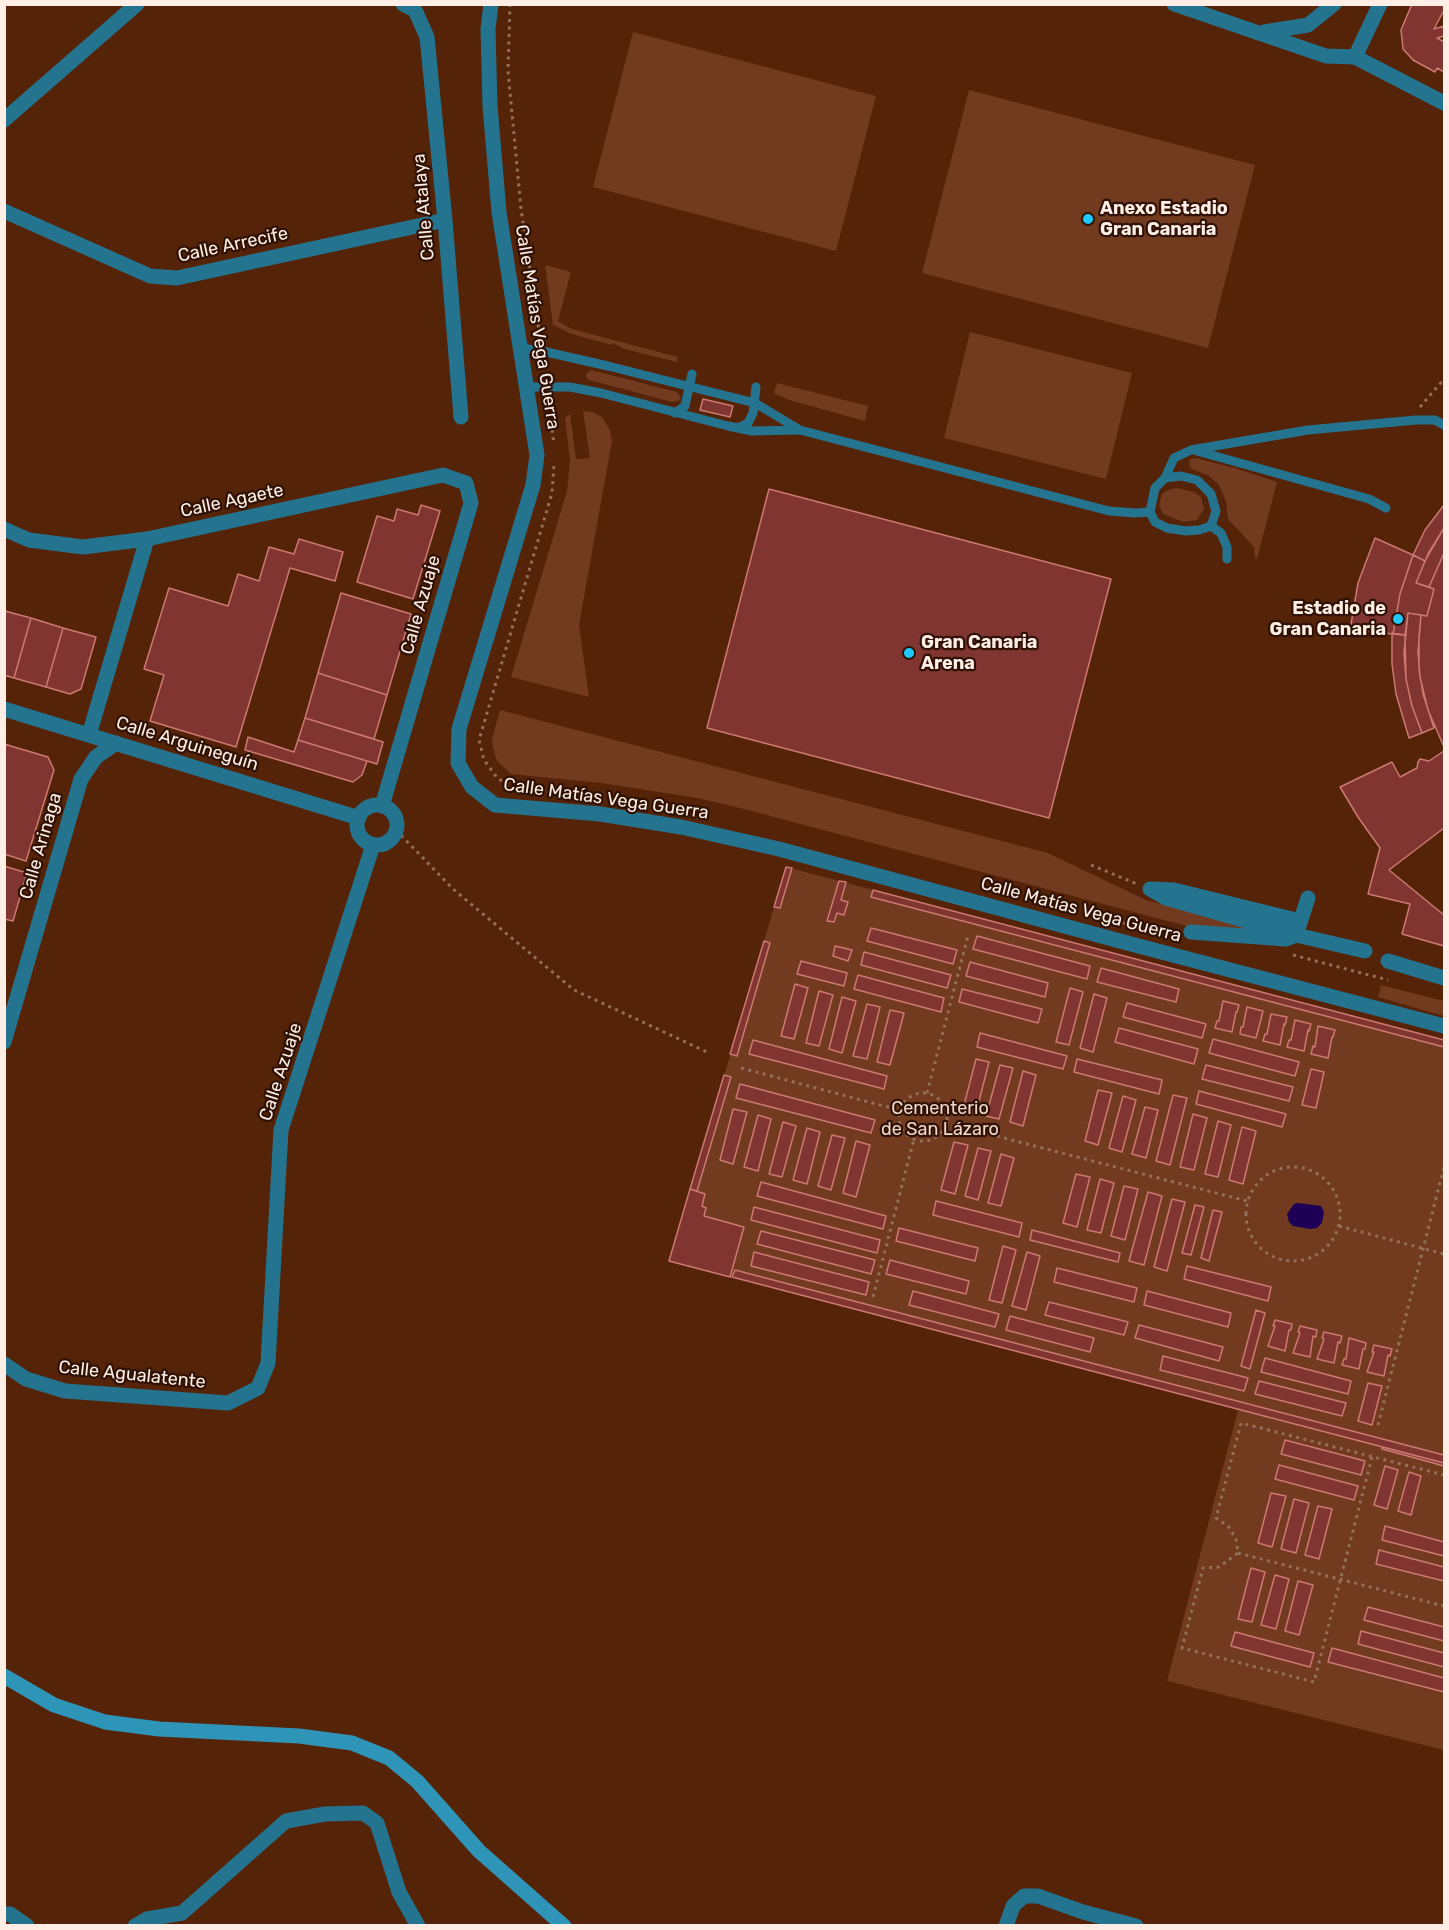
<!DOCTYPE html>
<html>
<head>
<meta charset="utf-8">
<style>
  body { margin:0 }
  #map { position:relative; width:1449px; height:1930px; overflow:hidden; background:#552307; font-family:Rubik,sans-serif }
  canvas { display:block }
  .frame { position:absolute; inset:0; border:6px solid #ffeee6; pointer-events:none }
</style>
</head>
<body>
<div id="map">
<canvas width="1449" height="1930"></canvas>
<div class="frame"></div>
</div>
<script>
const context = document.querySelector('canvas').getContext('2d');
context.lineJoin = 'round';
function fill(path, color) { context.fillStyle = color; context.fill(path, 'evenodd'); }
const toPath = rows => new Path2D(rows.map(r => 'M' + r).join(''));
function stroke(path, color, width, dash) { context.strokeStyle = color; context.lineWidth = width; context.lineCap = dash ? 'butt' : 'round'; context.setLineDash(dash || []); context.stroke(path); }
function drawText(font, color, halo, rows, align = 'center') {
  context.font = font + ' Rubik,sans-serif'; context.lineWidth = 4.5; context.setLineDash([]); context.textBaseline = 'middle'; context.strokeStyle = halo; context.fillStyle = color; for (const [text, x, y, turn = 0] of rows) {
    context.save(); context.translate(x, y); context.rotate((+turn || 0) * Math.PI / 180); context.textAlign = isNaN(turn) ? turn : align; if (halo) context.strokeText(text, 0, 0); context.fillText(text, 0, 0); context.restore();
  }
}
const green = toPath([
  [633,32,876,96,836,251,593,187],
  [969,90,1255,165,1208,348,922,273],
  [545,265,571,272,558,321,572,329,678,357,677,362,624,349,613,343,612,345,572,334,553,325],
  [970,332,1132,373,1106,479,944,438],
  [591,370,677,392,681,398,678,401,672,402,589,380,586,377,586,374],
  [777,383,868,406,865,421,789,400,774,393],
  [583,411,592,412,602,417,610,430,612,441,579,625,589,697,511,677,567,491,570,460,565,418,570,414,576,459,590,458],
  [1195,458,1235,468,1277,482,1257,559,1255,558,1254,547,1228,519,1226,501,1219,485,1209,476,1190,468,1189,460],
  [1176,488,1194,492,1201,497,1204,509,1197,520,1183,522,1163,514,1159,505,1162,494,1168,490],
  [500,710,1048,853,1146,900,1260,928,1260,932,1194,928,736,807,697,798,601,783,511,774,497,761,493,748,492,739],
  [786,867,1444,1040,1444,1750,1167,1681,1238,1410,669,1261],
  [1381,985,1444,1001,1444,1016,1378,997]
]);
const water = toPath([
  [1298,1203,1321,1206,1324,1212,1322,1223,1317,1228,1310,1229,1293,1226,1289,1222,1287,1214,1294,1204]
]);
const building = toPath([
  [1412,4,1444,4,1444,13,1443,12,1434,29,1444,26,1444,36,1437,38,1444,42,1444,72,1437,68,1435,72,1413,60,1403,49,1401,30,1412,4],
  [703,399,733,406,730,417,700,410,703,399],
  [769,489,1111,579,1049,818,707,728,769,489],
  [421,505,440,511,413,599,357,582,377,516,394,521,397,509,418,515,421,505],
  [1444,505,1444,528,1425,561,1413,555,1425,530,1444,505],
  [1444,528,1444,553,1429,587,1416,583,1428,554,1444,528],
  [1375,538,1413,555,1400,594,1393,634,1350,630,1358,583,1375,538],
  [299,539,343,552,335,581,290,568,236,747,150,721,164,675,144,669,169,588,228,606,238,574,259,581,269,547,294,554,299,539],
  [1444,553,1444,747,1428,710,1420,677,1418,652,1421,615,1427,616,1434,589,1429,587,1444,553],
  [1413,555,1425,561,1416,583,1434,589,1427,616,1408,613,1405,635,1393,634,1400,594,1413,555],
  [341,593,411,614,387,695,318,673,341,593],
  [5,611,31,618,14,678,4,675,5,611],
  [1408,613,1421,615,1419,636,1419,669,1423,694,1434,728,1422,733,1412,706,1406,679,1404,653,1408,613],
  [31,618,63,628,46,687,14,678,31,618],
  [63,628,96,637,81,689,70,694,46,687,63,628],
  [1392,633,1405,635,1406,679,1412,706,1422,733,1409,738,1396,694,1392,664,1392,633],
  [318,673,387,695,374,739,305,718,318,673],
  [305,718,383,742,377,764,298,740,305,718],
  [248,737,294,752,298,740,367,761,362,775,353,782,245,750,248,737],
  [4,744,48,757,54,770,26,861,4,854,4,744],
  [1444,751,1444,946,1402,934,1410,904,1368,894,1380,848,1358,817,1340,787,1392,762,1400,777,1417,768,1418,762,1420,759,1429,761,1444,751],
  [1444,828,1444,915,1389,870,1444,828],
  [4,866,27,873,13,921,4,919,4,866],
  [786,867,792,868,780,908,774,907,786,867],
  [839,881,846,882,841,900,848,902,844,915,837,913,834,922,827,921,839,881],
  [873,890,1444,1040,1444,1047,871,897,873,890],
  [871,928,957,950,953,964,867,941,871,928],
  [977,936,1090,966,1087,979,973,949,977,936],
  [764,941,770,943,737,1056,730,1054,764,941],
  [835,946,852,950,848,961,833,956,835,946],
  [864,952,951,975,947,988,861,965,864,952],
  [801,961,847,973,844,986,797,974,801,961],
  [970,962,1048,983,1045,997,966,976,970,962],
  [1101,968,1179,989,1176,1002,1097,982,1101,968],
  [858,975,944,998,941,1012,854,989,858,975],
  [795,984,808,988,794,1039,781,1036,795,984],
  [1070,988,1083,992,1069,1045,1056,1042,1070,988],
  [962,989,1042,1009,1038,1023,959,1002,962,989],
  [819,991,833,995,819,1046,806,1043,819,991],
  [1094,994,1107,998,1093,1052,1080,1048,1094,994],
  [842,997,856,1001,842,1053,829,1049,842,997],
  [1223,1001,1239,1005,1237,1012,1236,1012,1232,1032,1215,1028,1217,1021,1219,1021,1223,1001],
  [1127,1003,1206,1024,1202,1038,1123,1017,1127,1003],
  [867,1004,880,1007,867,1059,853,1056,867,1004],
  [1247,1007,1263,1011,1256,1038,1240,1034,1241,1027,1243,1027,1247,1007],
  [890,1010,904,1013,890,1065,877,1062,890,1010],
  [1271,1014,1287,1017,1285,1025,1284,1024,1280,1045,1263,1041,1265,1034,1267,1034,1271,1014],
  [1295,1020,1311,1024,1309,1031,1308,1030,1304,1051,1287,1047,1289,1040,1291,1040,1295,1020],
  [1318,1026,1335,1030,1333,1037,1332,1037,1328,1058,1311,1054,1313,1046,1315,1047,1318,1026],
  [1119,1028,1198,1049,1194,1064,1115,1042,1119,1028],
  [980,1033,1067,1056,1063,1069,977,1047,980,1033],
  [1213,1039,1299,1062,1295,1076,1209,1053,1213,1039],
  [753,1040,887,1076,884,1089,749,1054,753,1040],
  [976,1059,989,1062,976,1113,963,1109,976,1059],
  [1077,1059,1162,1080,1159,1094,1074,1072,1077,1059],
  [1000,1065,1013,1068,999,1119,986,1116,1000,1065],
  [1206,1065,1293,1087,1289,1101,1202,1079,1206,1065],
  [1311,1069,1324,1072,1316,1108,1302,1105,1311,1069],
  [1023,1071,1036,1075,1023,1126,1010,1122,1023,1071],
  [724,1075,731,1077,697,1191,690,1189,724,1075],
  [740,1084,875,1120,871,1133,736,1098,740,1084],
  [1098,1090,1112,1093,1098,1145,1085,1141,1098,1090],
  [1199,1091,1286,1114,1282,1127,1196,1104,1199,1091],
  [1173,1095,1187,1098,1170,1165,1156,1161,1173,1095],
  [1123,1096,1136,1100,1122,1152,1109,1148,1123,1096],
  [1145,1107,1158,1110,1146,1158,1132,1154,1145,1107],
  [733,1109,747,1112,733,1164,720,1160,733,1109],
  [1193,1114,1207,1118,1194,1170,1180,1167,1193,1114],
  [758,1115,771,1119,758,1171,744,1167,758,1115],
  [1218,1121,1231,1125,1218,1177,1205,1174,1218,1121],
  [783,1122,796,1126,782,1177,769,1174,783,1122],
  [1242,1127,1256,1131,1243,1184,1229,1180,1242,1127],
  [807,1128,820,1132,807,1184,793,1180,807,1128],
  [832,1135,845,1138,831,1190,818,1186,832,1135],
  [856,1141,870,1145,856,1197,843,1193,856,1141],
  [954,1142,968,1145,955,1194,941,1190,954,1142],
  [978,1148,991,1151,978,1200,965,1196,978,1148],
  [1001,1154,1014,1158,1001,1206,988,1203,1001,1154],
  [1076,1174,1090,1177,1077,1227,1063,1223,1076,1174],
  [1100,1179,1114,1183,1101,1233,1087,1230,1100,1179],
  [761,1182,886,1216,883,1229,757,1196,761,1182],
  [1124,1186,1138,1189,1125,1240,1111,1236,1124,1186],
  [690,1189,705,1194,702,1206,706,1208,704,1216,744,1227,730,1277,669,1261,690,1189],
  [1148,1192,1162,1196,1144,1265,1129,1261,1148,1192],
  [1172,1199,1185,1202,1167,1271,1154,1267,1172,1199],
  [936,1201,1022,1223,1019,1237,933,1215,936,1201],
  [1195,1205,1204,1207,1191,1255,1182,1253,1195,1205],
  [754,1207,880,1240,877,1253,751,1220,754,1207],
  [1213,1210,1222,1212,1209,1261,1201,1258,1213,1210],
  [899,1228,978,1248,975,1261,896,1241,899,1228],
  [1032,1230,1120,1253,1118,1262,1030,1240,1032,1230],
  [761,1231,875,1260,871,1274,757,1244,761,1231],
  [1003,1246,1016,1250,1002,1303,989,1300,1003,1246],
  [754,1252,869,1282,866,1295,751,1266,754,1252],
  [1027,1252,1040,1256,1026,1310,1012,1306,1027,1252],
  [890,1260,969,1281,966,1294,886,1274,890,1260],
  [1187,1266,1271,1287,1268,1301,1184,1279,1187,1266],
  [1057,1268,1137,1288,1134,1302,1054,1282,1057,1268],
  [735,1270,1444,1455,1444,1463,732,1277,735,1270],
  [913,1291,999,1314,995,1327,909,1305,913,1291],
  [1147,1291,1231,1313,1228,1327,1144,1305,1147,1291],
  [1049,1302,1128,1322,1124,1335,1045,1315,1049,1302],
  [1256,1310,1265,1313,1250,1369,1241,1366,1256,1310],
  [1010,1316,1094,1338,1090,1352,1006,1330,1010,1316],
  [1275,1320,1292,1324,1291,1330,1289,1330,1285,1351,1268,1346,1275,1326,1273,1326,1275,1320],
  [1139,1325,1223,1347,1219,1361,1135,1338,1139,1325],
  [1300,1326,1317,1330,1316,1337,1313,1336,1310,1357,1293,1353,1300,1333,1298,1332,1300,1326],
  [1324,1332,1342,1336,1340,1343,1338,1342,1334,1363,1317,1359,1324,1339,1322,1338,1324,1332],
  [1349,1338,1366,1343,1365,1349,1363,1349,1359,1369,1342,1365,1344,1359,1346,1359,1349,1338],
  [1374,1345,1392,1349,1390,1356,1388,1355,1384,1376,1367,1372,1374,1352,1372,1352,1374,1345],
  [1163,1356,1248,1378,1244,1391,1160,1370,1163,1356],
  [1265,1358,1351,1381,1348,1394,1261,1372,1265,1358],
  [1259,1381,1346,1403,1342,1416,1255,1394,1259,1381],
  [1368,1383,1382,1386,1372,1425,1358,1421,1368,1383],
  [1285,1440,1365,1461,1361,1475,1281,1454,1285,1440],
  [1382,1447,1444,1463,1444,1466,1382,1449,1382,1447],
  [1279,1465,1358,1486,1354,1500,1275,1479,1279,1465],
  [1385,1466,1398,1470,1387,1509,1374,1505,1385,1466],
  [1409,1472,1421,1476,1411,1515,1398,1511,1409,1472],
  [1271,1493,1286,1496,1272,1547,1258,1543,1271,1493],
  [1294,1499,1309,1503,1296,1553,1281,1549,1294,1499],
  [1318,1506,1332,1509,1319,1559,1305,1555,1318,1506],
  [1385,1526,1444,1542,1444,1556,1382,1540,1385,1526],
  [1379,1550,1444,1567,1444,1581,1376,1564,1379,1550],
  [1251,1568,1265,1572,1252,1622,1238,1619,1251,1568],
  [1275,1575,1289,1579,1276,1629,1261,1625,1275,1575],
  [1298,1581,1313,1585,1299,1635,1285,1631,1298,1581],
  [1368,1607,1444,1627,1444,1641,1364,1620,1368,1607],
  [1361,1631,1444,1653,1444,1667,1358,1644,1361,1631],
  [1235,1632,1314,1653,1310,1667,1231,1646,1235,1632],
  [1332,1648,1444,1678,1444,1692,1328,1662,1332,1648]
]);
const path = toPath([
  [510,4,508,71,521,209,540,337],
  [548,400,554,444],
  [1420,407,1444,379],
  [553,792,512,785,498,779,484,760,479,740,552,493,554,465],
  [396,830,453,889,574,990,709,1053],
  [1091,865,1137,884],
  [1123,923,1157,932],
  [1293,955,1388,980],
  [741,1068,899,1110],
  '899 1117a24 24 0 1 1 48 0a24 24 0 1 1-48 0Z',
  [927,1093,968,936],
  [946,1123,1247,1201],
  '1246 1214a47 47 0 1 1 94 0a47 47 0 1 1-94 0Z',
  [1339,1226,1444,1254],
  [873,1297,914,1139],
  [1378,1425,1444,1167],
  [1372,1457,1314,1682,1182,1648,1203,1568,1219,1567,1238,1553,1236,1539,1228,1526,1216,1518,1241,1423,1444,1475],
  [1238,1553,1444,1606]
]);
const lane = toPath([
  [521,348,542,351,608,366,755,403,800,430],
  [527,387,570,387,601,393,728,426,752,431,800,430,1109,511,1135,513,1150,512],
  [675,413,685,406,692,374],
  [738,428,748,423,753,413,756,387],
  [1197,451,1369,499,1386,508],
  [1181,476,1197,480,1211,494,1216,511,1211,526,1199,530,1186,531,1167,528,1155,522,1150,512,1155,488,1165,478,1181,476],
  [1165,478,1174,458,1191,450,1308,430,1416,420,1435,420,1444,425],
  [1211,526,1221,533,1227,547,1227,559]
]);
const street = toPath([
  [403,4,415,10,427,37,445,220,461,417],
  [491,4,488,29,490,106,499,212,537,455,533,485,459,729,458,763,472,787,495,805,600,814,681,827,779,849,1131,944,1444,1026],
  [1174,4,1326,56,1355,57,1444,103],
  [1264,32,1308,25,1334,4],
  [1355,57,1380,4],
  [4,120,137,4],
  [4,211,150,276,177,278,445,220],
  [4,529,29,540,83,547,147,539,443,475,466,483,471,503,382,806],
  [4,709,359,818],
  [89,735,147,539],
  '357 825a20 20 0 1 1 40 0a20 20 0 1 1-40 0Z',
  [1296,920,1174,890,1150,889,1166,898,1296,935,1365,951],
  [1191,932,1286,939,1296,935,1308,898],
  [1388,961,1444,978],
  [4,1042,81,779,96,757,116,743],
  [4,1364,26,1379,65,1391,228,1403,258,1388,268,1363,281,1130,373,845],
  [4,1914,10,1914,27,1926],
  [135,1926,147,1919,182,1913,286,1821,325,1814,363,1813,377,1823,399,1892,418,1926],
  [1006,1926,1013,1906,1024,1896,1038,1896,1083,1912,1136,1926]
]);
const secondary = toPath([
  [4,1676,54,1705,105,1722,159,1729,299,1736,352,1743,389,1758,417,1781,479,1851,564,1926]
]);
const markers = [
  [1088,219,6,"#1fc9fd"],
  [1398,619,6,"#1fc9fd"],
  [909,653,6,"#1fc9fd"]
];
const streetNames = [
  ["Calle Atalaya",424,207,-95],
  ["Calle Arrecife",233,245,-12],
  ["Calle Matías Vega Guerra",537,327,81],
  ["Calle Agaete",232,501,-12],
  ["Calle Azuaje",421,605,-74],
  ["Calle Arguineguín",187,744,17],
  ["Calle Matías Vega Guerra",606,799,8],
  ["Calle Arinaga",41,846,-74],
  ["Calle Matías Vega Guerra",1081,910,15],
  ["Calle Azuaje",281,1072,-72],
  ["Calle Agualatente",132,1375,6]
];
const poiNames = [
  ["Anexo Estadio",1100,209],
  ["Gran Canaria",1100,230],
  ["Estadio de",1386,609,"right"],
  ["Gran Canaria",1386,630,"right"],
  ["Gran Canaria",921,643],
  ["Arena",921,664]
];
const parkNames = [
  ["Cementerio",940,1109],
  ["de San Lázaro",940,1130]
];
fill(green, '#723a1e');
fill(water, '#1d0056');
fill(building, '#803531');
stroke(building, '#cc7972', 1.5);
stroke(path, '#946f5a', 3, [3, 4.5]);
stroke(lane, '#247490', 9);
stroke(street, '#247490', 15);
stroke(secondary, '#2f95b8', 15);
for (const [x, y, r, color] of markers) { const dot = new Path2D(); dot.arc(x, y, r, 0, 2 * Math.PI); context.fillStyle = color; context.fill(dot); stroke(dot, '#2f1205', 2); }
drawText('18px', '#ffeee6', '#2f1205', streetNames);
drawText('bold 18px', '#ffeee6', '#2f1205', poiNames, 'left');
drawText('18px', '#f1d7cc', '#2f1205', parkNames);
</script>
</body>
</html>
